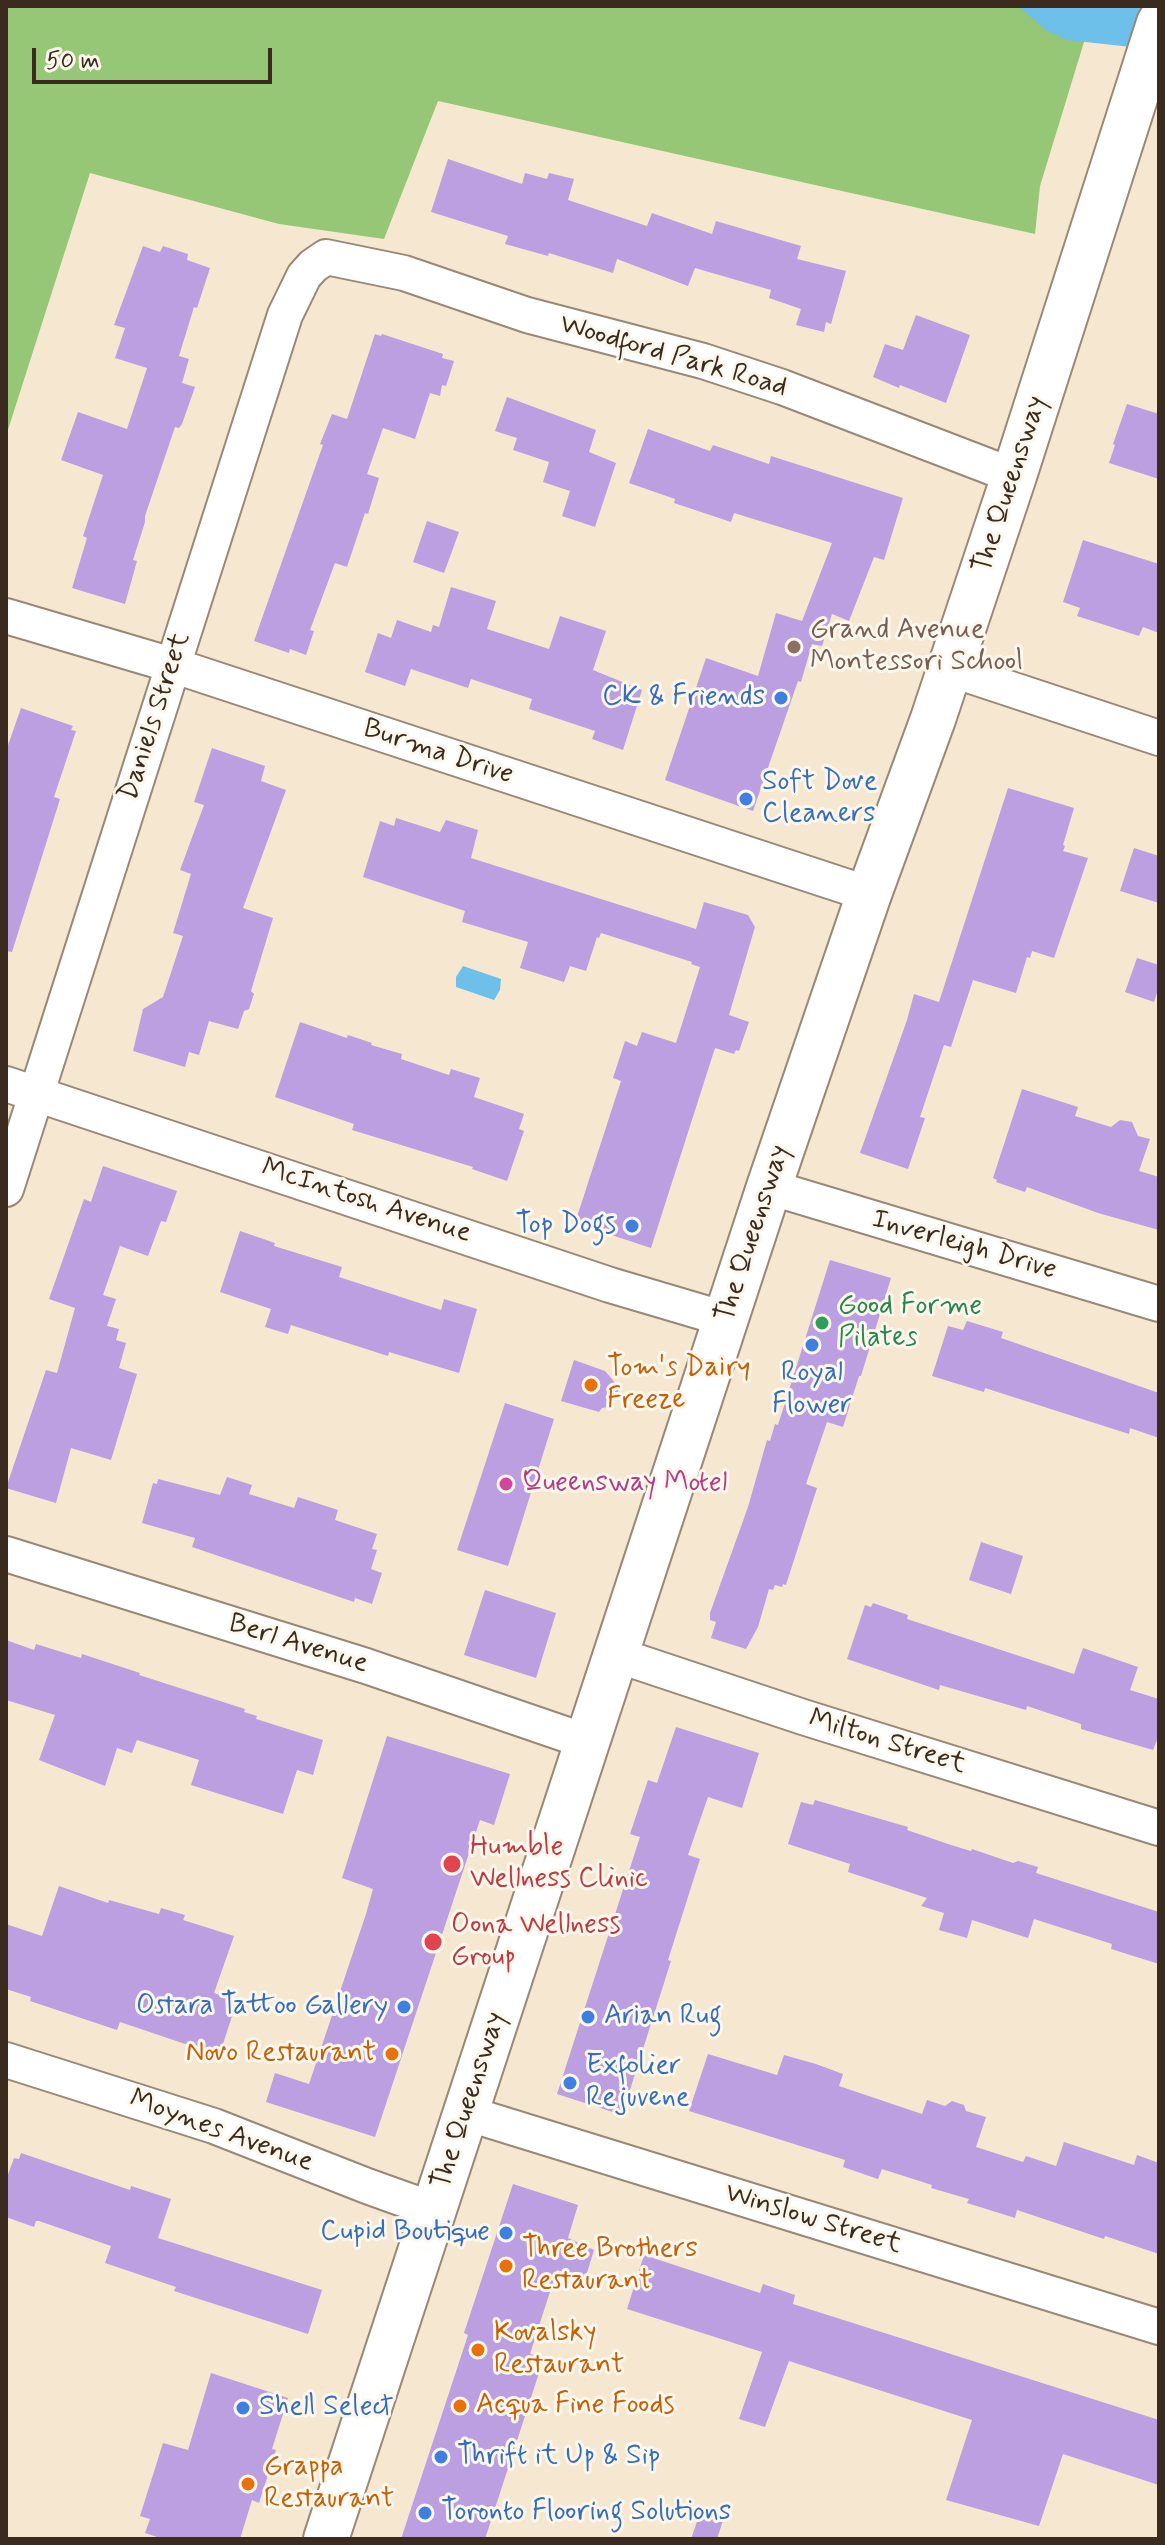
<!DOCTYPE html>
<html>
<head>
<meta charset="utf-8">
<style>
  body { margin:0 }
  #map { position:relative; width:1165px; height:2545px; overflow:hidden; background:#f6e7d1; font-family:Mynerve,sans-serif }
  canvas { display:block }
  .frame { position:absolute; inset:0; border:8px solid #3b2a1e; pointer-events:none }
  .scale { position:absolute; left:32px; top:48px; width:240px; height:36px; box-sizing:border-box; border:4px solid #3b2a1e; border-top:0; padding-left:10px; font-size:24px; line-height:28px; white-space:nowrap; color:#3b2a1e; -webkit-text-stroke:6px #fbf7ec; paint-order:stroke }
</style>
</head>
<body>
<div id="map">
<canvas width="1165" height="2545"></canvas>
<div class="frame"></div>
<div class="scale">50 m</div>
</div>
<script>
const context = document.querySelector('canvas').getContext('2d');
context.lineJoin = 'round';
function fill(path, color) { context.fillStyle = color; context.fill(path, 'evenodd'); }
const toPath = rows => new Path2D(rows.map(r => 'M' + r).join(''));
function stroke(path, color, width, dash) { context.strokeStyle = color; context.lineWidth = width; context.lineCap = dash ? 'butt' : 'round'; context.setLineDash(dash || []); context.stroke(path); }
function drawText(font, color, halo, rows, align = 'center') {
  context.font = font + ' Mynerve,sans-serif'; context.lineWidth = 6; context.setLineDash([]); context.textBaseline = 'middle'; context.strokeStyle = halo; context.fillStyle = color; for (const [text, x, y, turn = 0] of rows) {
    context.save(); context.translate(x, y); context.rotate((+turn || 0) * Math.PI / 180); context.textAlign = isNaN(turn) ? turn : align; if (halo) context.strokeText(text, 0, 0); context.fillText(text, 0, 0); context.restore();
  }
}
const green = toPath([
  [6,6,1095,6,1040,186,1035,234,438,101,384,239,279,224,90,173,6,436]
]);
const water = toPath([
  [1018,6,1159,6,1159,50,1067,40,1046,30],
  [463,966,501,979,500,990,494,1000,456,987,456,977]
]);
const building = toPath([
  [448,159,522,184,525,173,547,179,549,173,574,179,568,200,647,226,652,213,712,234,716,221,801,246,797,259,846,271,831,324,826,322,824,332,796,325,801,309,769,298,771,290,695,268,688,286,617,259,613,273,549,253,548,256,505,244,508,236,431,212],
  [143,246,160,252,163,246,188,254,187,260,210,268,197,308,194,307,179,356,189,359,182,383,195,387,182,424,179,428,175,427,145,516,145,522,133,560,137,561,125,604,72,588,87,538,83,536,103,475,61,460,78,412,127,429,147,368,115,358,125,328,114,325],
  [916,315,970,335,946,403,900,385,899,388,873,377,885,344,903,350],
  [375,334,381,336,382,334,443,354,442,358,454,361,446,386,442,385,440,396,430,393,415,439,383,428,367,474,379,478,368,514,365,513,347,567,335,563,310,630,314,631,306,655,290,649,289,653,254,641,323,445,320,444,332,414,347,419],
  [507,397,596,430,589,452,616,463,595,527,562,516,570,491,543,482,549,462,513,450,517,438,495,431],
  [1127,404,1159,414,1159,479,1109,463,1115,445,1113,444],
  [648,429,710,451,713,445,769,464,771,456,903,498,884,560,874,557,849,621,832,614,822,646,812,644,801,682,798,681,753,811,665,780,706,658,758,676,776,613,802,621,832,543,734,513,731,522,674,503,675,499,629,483],
  [427,521,459,532,444,573,413,562],
  [1083,540,1159,564,1159,633,1143,627,1139,636,1077,616,1080,608,1063,602],
  [451,587,496,601,487,629,549,649,560,616,606,631,593,670,642,690,623,750,592,739,595,731,529,709,532,699,471,679,468,688,411,669,405,686,365,672,378,633,391,638,397,620,431,632,433,625,439,627],
  [21,708,73,726,71,730,76,731,54,797,60,799,12,952,6,951,6,751],
  [212,748,265,766,261,781,286,790,243,908,273,918,251,991,254,994,249,1009,244,1011,238,1029,209,1021,199,1055,189,1052,185,1067,133,1051,143,1009,163,997,183,936,173,933,191,874,180,870,204,805,194,802],
  [1008,788,1074,808,1063,845,1065,846,1063,851,1088,858,1054,958,1032,951,1030,958,1027,957,1016,993,973,980,951,1047,944,1045,920,1117,925,1118,908,1169,860,1153,907,1020,914,994,939,1002],
  [396,818,440,832,446,820,478,830,471,858,696,929,704,902,748,915,755,927,729,1015,749,1022,739,1051,736,1050,734,1054,715,1048,651,1248,575,1223,621,1081,613,1078,625,1041,637,1046,642,1032,676,1043,700,967,691,964,692,962,601,933,599,938,597,937,586,971,570,966,564,982,520,968,528,942,462,922,465,911,363,877,380,821,394,826],
  [1134,848,1159,856,1159,903,1120,891],
  [1137,958,1159,965,1159,987,1154,1002,1125,992],
  [300,1022,347,1038,348,1035,372,1043,371,1045,402,1054,401,1059,449,1075,451,1069,480,1078,474,1097,524,1114,519,1129,524,1131,507,1181,472,1169,473,1167,352,1130,354,1124,275,1097],
  [1022,1089,1078,1107,1075,1116,1111,1127,1120,1120,1132,1122,1138,1136,1150,1139,1139,1171,1159,1177,1159,1230,1098,1213,1027,1187,1025,1192,996,1182,997,1180,993,1178],
  [103,1166,177,1191,166,1222,161,1221,148,1256,120,1246,103,1295,116,1299,107,1326,119,1329,116,1340,126,1343,119,1368,137,1374,111,1460,71,1448,56,1503,6,1488,46,1370,57,1373,75,1308,49,1299,84,1199,91,1202],
  [240,1231,275,1243,274,1246,342,1267,339,1277,441,1310,444,1299,477,1309,459,1373,389,1352,388,1356,291,1325,288,1334,265,1327,271,1309,220,1292],
  [830,1260,891,1278,861,1376,859,1376,843,1427,827,1422,806,1484,817,1488,786,1585,783,1584,782,1587,775,1585,773,1590,769,1589,758,1627,746,1649,711,1638,716,1622,710,1620,710,1613,748,1507,767,1440,770,1441,775,1424,778,1425],
  [967,1321,1003,1332,1001,1338,1159,1393,1159,1438,1130,1428,1129,1434,985,1388,984,1392,932,1376,948,1326,963,1330],
  [574,1360,605,1371,620,1388,610,1407,602,1408,599,1412,561,1401],
  [505,1403,554,1419,508,1566,457,1550],
  [227,1477,252,1485,249,1494,294,1508,298,1497,338,1510,335,1520,377,1534,372,1549,377,1550,371,1569,382,1573,372,1604,355,1598,354,1602,192,1547,195,1538,142,1523,153,1483,157,1484,158,1479,220,1495],
  [981,1542,1023,1556,1011,1594,969,1580],
  [485,1590,556,1613,536,1678,464,1655],
  [873,1603,908,1615,907,1619,1074,1674,1083,1648,1138,1667,1130,1690,1159,1699,1159,1735,1153,1750,1081,1729,1081,1724,1027,1706,1026,1710,940,1685,939,1690,847,1659,865,1605,871,1607],
  [6,1640,34,1650,36,1644,81,1658,82,1654,140,1673,139,1675,245,1709,244,1712,257,1716,256,1719,323,1740,313,1775,297,1770,283,1814,191,1785,199,1760,137,1740,132,1753,117,1748,105,1786,39,1760,55,1715,6,1700],
  [676,1727,759,1753,742,1808,708,1797,688,1855,700,1859,668,1960,671,1961,622,2115,557,2094,640,1837,630,1834,648,1780,657,1783],
  [387,1736,510,1774,494,1825,480,1820,375,2137,266,2102,275,2073,309,2084,366,1914,373,1889,342,1878],
  [815,1800,908,1827,907,1830,954,1846,971,1851,972,1849,1013,1863,1018,1861,1038,1867,1036,1873,1159,1912,1159,1964,1111,1949,1112,1944,1034,1919,1028,1938,972,1920,967,1938,939,1930,944,1913,921,1906,927,1898,848,1872,850,1864,788,1844,801,1802,813,1805],
  [59,1886,108,1903,109,1900,159,1914,161,1908,185,1915,183,1920,234,1936,214,1993,237,2001,220,2053,201,2047,200,2049,120,2022,117,2030,30,2001,31,1997,6,1989,6,1924,42,1936],
  [708,2054,777,2075,784,2055,816,2064,843,2074,839,2086,922,2114,927,2100,945,2106,952,2101,964,2105,966,2111,986,2117,976,2147,1023,2162,1026,2156,1056,2166,1064,2142,1134,2165,1137,2155,1159,2163,1159,2254,1105,2236,1104,2239,1017,2210,1015,2218,967,2203,969,2199,931,2188,932,2185,882,2169,878,2179,843,2167,845,2160,689,2111],
  [21,2153,130,2190,131,2186,171,2199,158,2238,322,2290,308,2334,174,2291,176,2287,105,2263,111,2246,39,2221,36,2221,34,2227,6,2217,6,2180,14,2158,19,2159],
  [513,2184,578,2205,568,2238,594,2250,585,2279,557,2270,530,2354,539,2356,535,2371,539,2373,485,2539,401,2539,468,2335,464,2333],
  [644,2255,760,2293,763,2284,795,2295,793,2304,1159,2420,1159,2485,1063,2454,1039,2526,946,2500,972,2420,789,2361,765,2427,739,2419,762,2352,627,2309],
  [211,2373,288,2398,272,2449,276,2450,259,2503,252,2500,240,2539,163,2539,145,2533,150,2519,140,2516,163,2443,188,2450],
  [702,2507,725,2514,717,2539,691,2539]
]);
const street = toPath([
  [6,616,172,665,869,894],
  [950,669,1159,738],
  [6,1084,610,1285,725,1319],
  [769,1187,1159,1304],
  [6,1189,285,315,304,276,313,266,326,257,404,273,527,315,703,361,782,387,1014,476],
  [6,1554,366,1666,588,1742],
  [617,1655,803,1717,1159,1828],
  [6,2060,214,2126,367,2186,434,2210],
  [466,2113,1159,2327]
]);
const primary = toPath([
  [326,2539,769,1187,869,894,933,719,1014,476,1159,23]
]);
const markers = [
  [794,647,8,"#8d6e63"],
  [781,698,8,"#3f7fe0"],
  [746,799,8,"#3f7fe0"],
  [632,1226,8,"#3f7fe0"],
  [822,1323,8,"#2e9e5b"],
  [812,1345,8,"#3f7fe0"],
  [591,1385,8,"#e8710a"],
  [506,1484,8,"#d1479c"],
  [452,1864,10,"#e0444e"],
  [433,1942,10,"#e0444e"],
  [404,2007,8,"#3f7fe0"],
  [588,2017,8,"#3f7fe0"],
  [392,2054,8,"#e8710a"],
  [570,2083,8,"#3f7fe0"],
  [506,2233,8,"#3f7fe0"],
  [506,2266,8,"#e8710a"],
  [478,2350,8,"#e8710a"],
  [460,2406,8,"#e8710a"],
  [243,2408,8,"#3f7fe0"],
  [441,2457,8,"#3f7fe0"],
  [248,2484,8,"#e8710a"],
  [425,2513,8,"#3f7fe0"]
];
const streetNames = [
  ["Woodford Park Road",673,357,16],
  ["The Queensway",1011,485,-72],
  ["Daniels Street",156,717,-72],
  ["Burma Drive",438,753,18],
  ["McIntosh Avenue",366,1202,18],
  ["The Queensway",754,1234,-72],
  ["Inverleigh Drive",964,1246,16],
  ["Berl Avenue",298,1645,17],
  ["Milton Street",887,1743,17],
  ["The Queensway",470,2101,-72],
  ["Moynes Avenue",221,2132,20],
  ["Winslow Street",813,2220,17]
];
const educationNames = [
  ["Grand Avenue",810,631],
  ["Montessori School",810,663]
];
const shopNames = [
  ["CK & Friends",765,698,"right"],
  ["Soft Dove",762,783],
  ["Cleaners",762,815],
  ["Top Dogs",616,1226,"right"],
  ["Royal",812,1374,"center"],
  ["Flower",812,1406,"center"],
  ["Ostara Tattoo Gallery",388,2007,"right"],
  ["Arian Rug",604,2017],
  ["Exfolier",586,2067],
  ["Rejuvene",586,2099],
  ["Cupid Boutique",490,2233,"right"],
  ["Shell Select",259,2408],
  ["Thrift it Up & Sip",457,2457],
  ["Toronto Flooring Solutions",441,2513]
];
const leisureNames = [
  ["Good Forme",838,1307],
  ["Pilates",838,1339]
];
const foodNames = [
  ["Tom's Dairy",607,1369],
  ["Freeze",607,1401],
  ["Novo Restaurant",376,2054,"right"],
  ["Three Brothers",522,2250],
  ["Restaurant",522,2282],
  ["Kovalsky",494,2334],
  ["Restaurant",494,2366],
  ["Acqua Fine Foods",476,2406],
  ["Grappa",264,2468],
  ["Restaurant",264,2500]
];
const hotelNames = [
  ["Queensway Motel",522,1484]
];
const healthNames = [
  ["Humble",470,1848],
  ["Wellness Clinic",470,1880],
  ["Oona Wellness",451,1926],
  ["Group",451,1958]
];
fill(green, '#95c777');
fill(water, '#6dc0e9');
fill(building, '#bb9fe1');
stroke(street, '#988878', 38);
stroke(primary, '#988878', 48);
stroke(street, '#fff', 34);
stroke(primary, '#fff', 44);
for (const [x, y, r, color] of markers) { const dot = new Path2D(); dot.arc(x, y, r, 0, 2 * Math.PI); context.fillStyle = color; context.fill(dot); stroke(dot, '#fbf7ec', 3); }
drawText('28px', '#3b2a1e', '#fbf7ec', streetNames);
drawText('28px', '#785e54', '#fbf7ec', educationNames, 'left');
drawText('28px', '#366cbe', '#fbf7ec', shopNames, 'left');
drawText('28px', '#27864d', '#fbf7ec', leisureNames, 'left');
drawText('28px', '#c56008', '#fbf7ec', foodNames, 'left');
drawText('28px', '#b23c85', '#fbf7ec', hotelNames, 'left');
drawText('28px', '#be3a42', '#fbf7ec', healthNames, 'left');
</script>
</body>
</html>
